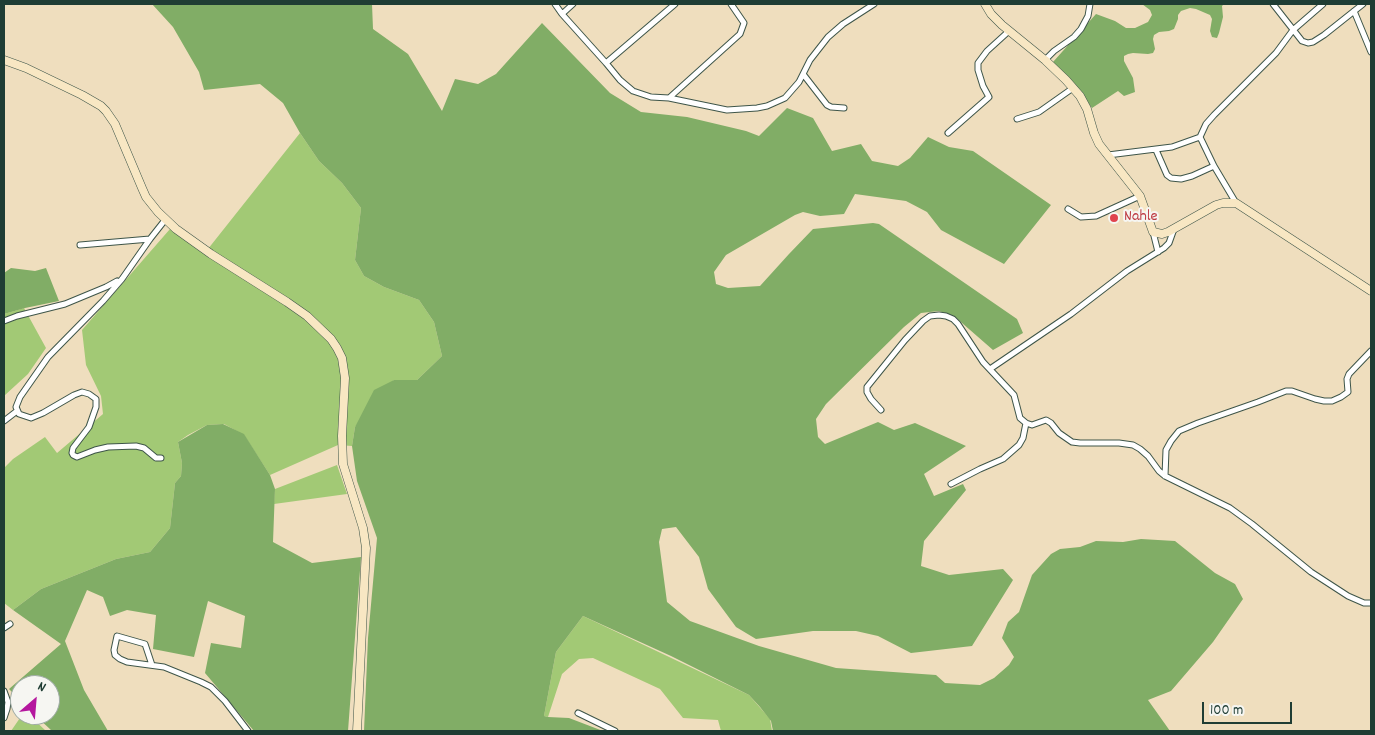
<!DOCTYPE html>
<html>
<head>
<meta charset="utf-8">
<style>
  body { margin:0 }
  #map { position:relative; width:1375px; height:735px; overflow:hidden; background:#efdebe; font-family:Dekko,sans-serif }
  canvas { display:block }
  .frame { position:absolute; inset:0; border:5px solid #1f3d34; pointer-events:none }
  .north { position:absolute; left:10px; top:675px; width:50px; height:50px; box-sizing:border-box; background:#f6f6f2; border:1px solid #a0aca6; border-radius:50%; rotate:27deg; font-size:14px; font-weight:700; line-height:20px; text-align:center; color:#1f3d34 }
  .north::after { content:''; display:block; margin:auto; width:18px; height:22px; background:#b5179e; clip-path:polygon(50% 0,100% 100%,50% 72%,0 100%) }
  .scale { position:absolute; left:1202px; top:702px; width:90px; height:22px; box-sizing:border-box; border:2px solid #1f3d34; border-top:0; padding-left:6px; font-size:15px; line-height:18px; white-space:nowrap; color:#1f3d34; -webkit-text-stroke:4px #f6f6f2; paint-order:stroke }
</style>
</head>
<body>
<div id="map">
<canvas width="1375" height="735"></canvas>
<div class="frame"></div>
<div class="north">N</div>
<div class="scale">100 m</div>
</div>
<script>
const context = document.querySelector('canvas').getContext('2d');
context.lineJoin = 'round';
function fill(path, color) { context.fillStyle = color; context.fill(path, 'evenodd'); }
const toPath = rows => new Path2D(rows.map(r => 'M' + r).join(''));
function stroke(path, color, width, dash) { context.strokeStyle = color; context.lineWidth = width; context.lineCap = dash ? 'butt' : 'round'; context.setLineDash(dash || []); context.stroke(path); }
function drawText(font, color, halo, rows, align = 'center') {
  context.font = font + ' Dekko,sans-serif'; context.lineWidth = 4; context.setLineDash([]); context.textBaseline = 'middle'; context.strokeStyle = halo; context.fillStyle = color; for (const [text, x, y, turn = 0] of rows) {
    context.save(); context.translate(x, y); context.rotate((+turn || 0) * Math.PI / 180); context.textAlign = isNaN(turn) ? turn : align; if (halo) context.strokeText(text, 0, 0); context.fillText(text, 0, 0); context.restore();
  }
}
const green = toPath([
  [300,133,319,161,342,183,361,208,355,260,364,276,384,287,419,300,434,322,442,356,417,380,394,380,355,427,352,446,338,445,270,475,244,435,224,424,207,425,188,435,178,442,182,463,181,476,175,483,170,528,150,552,116,559,41,589,13,610,4,603,4,468,13,459,45,437,57,453,103,414,101,396,86,365,82,330,170,229,204,254],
  [24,308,46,348,28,374,4,396,4,314],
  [337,465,347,494,274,504,275,489],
  [583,616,749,695,770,719,772,731,721,731,718,720,683,718,660,689,593,658,579,659,562,674,548,717,544,716,556,652],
  [22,715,29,715,46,731,11,731]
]);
const forest = toPath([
  [152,4,372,4,373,29,408,54,442,111,455,79,478,84,496,74,542,23,610,93,641,112,687,117,746,131,759,136,787,108,813,118,832,151,861,144,872,161,898,166,910,158,928,137,949,147,973,151,1051,205,1004,264,941,230,927,212,906,201,855,194,844,214,820,216,803,212,795,215,726,255,714,272,716,284,728,288,760,286,789,254,813,229,873,223,879,224,1017,319,1023,333,993,350,954,316,939,311,921,313,904,327,826,404,816,419,818,437,825,444,878,422,894,430,915,423,966,446,924,474,934,496,963,484,966,490,924,541,921,566,949,575,1003,569,1013,580,972,646,911,653,878,636,856,631,813,631,756,639,736,627,708,589,699,557,676,527,662,529,659,542,667,602,690,621,759,646,836,668,936,675,945,683,980,685,994,678,1009,665,1014,657,1002,638,1008,622,1019,612,1032,575,1051,554,1060,549,1080,547,1096,541,1123,542,1141,539,1175,541,1215,573,1235,584,1243,599,1213,642,1171,691,1148,700,1170,731,773,731,771,721,760,707,749,695,671,656,583,616,556,652,544,716,548,717,569,718,603,731,364,731,368,638,377,538,357,481,352,446,355,427,374,390,394,380,417,380,442,356,434,322,419,300,384,287,364,276,355,260,361,208,342,183,319,161,300,133,283,103,260,84,204,90,199,72,173,27],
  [1142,4,1224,4,1222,6,1223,17,1219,33,1217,38,1212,37,1210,31,1212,19,1210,15,1196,9,1190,8,1181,11,1178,15,1178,19,1174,29,1169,31,1159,32,1154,35,1153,39,1155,49,1153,53,1148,54,1133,53,1128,54,1124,56,1124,61,1133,78,1135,92,1124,96,1118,91,1092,108,1080,92,1053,62,1096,14,1115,21,1126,28,1135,28,1148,22,1152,15,1150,10],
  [11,268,35,271,46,268,59,301,25,308,4,314,4,273],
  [223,424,244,434,270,475,275,489,273,542,312,563,361,557,348,731,254,731,205,673,211,643,241,648,245,616,208,601,194,657,153,649,156,615,127,610,110,616,103,597,87,590,65,641,84,690,108,731,52,731,35,715,50,715,50,685,20,685,20,700,9,689,61,644,13,610,41,589,116,559,150,552,170,528,175,483,181,476,182,463,178,442,207,425]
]);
const street = toPath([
  [555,4,562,14,573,4],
  [1273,4,1302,41,1308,43,1313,42,1324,35,1363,4],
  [1354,11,1371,52],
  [562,14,606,63,675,4],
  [1045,60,1054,51,1074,37,1081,29,1088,16,1090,4],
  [606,63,620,80,633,91,651,97,669,98,740,34,744,23,731,4],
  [669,98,727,110,757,108,767,106,785,98,799,82,803,74],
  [844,108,831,107,827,105,803,74,810,60,828,37,843,24,874,4],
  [1017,119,1039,112,1073,88],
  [948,133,989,97,983,86,978,70,978,63,987,51,1009,31],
  [1200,137,1214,166,1236,203],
  [1156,150,1167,175,1171,178,1181,179,1192,176,1214,166],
  [1108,155,1172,147,1200,137,1206,124,1214,115,1276,53,1293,30,1323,4],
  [1068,209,1081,217,1096,216,1140,196],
  [1153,232,1158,252],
  [80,245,150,239],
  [4,321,17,316,65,304,106,287,117,281],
  [990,369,1071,314,1127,271,1164,248,1169,243,1174,229],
  [881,410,871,399,867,392,867,387,905,340,923,321,930,316,939,315,946,316,953,319,958,324,983,362,1014,395,1020,418,1026,423,1032,425,1046,420,1051,423,1059,433,1072,442,1080,443,1119,443,1133,445,1140,449,1148,456,1159,471,1165,476,1230,508,1252,524,1311,572,1348,596,1364,603,1371,603],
  [4,421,17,411],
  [161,458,156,458,144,448,136,446,108,447,95,450,77,457,73,455,72,453,73,448,89,427,96,407,96,399,89,394,82,392,74,395,43,413,31,418,19,414,16,407,20,397,48,357,103,301,122,279,150,239,165,220],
  [1165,476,1166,450,1171,441,1179,431,1198,423,1258,402,1286,391,1292,391,1315,399,1324,401,1332,401,1341,397,1348,392,1347,379,1349,374,1371,351],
  [951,484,980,469,1003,459,1019,445,1023,438,1026,423],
  [4,628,10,624],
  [152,665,145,644,117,636,114,650,115,655,120,659,127,662,164,667,201,682,211,687,225,701,248,731],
  [4,691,8,702,7,709,4,718],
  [578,713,615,731]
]);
const secondary = toPath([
  [985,4,991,14,1002,25,1045,60,1066,80,1080,96,1087,109,1094,133,1099,144,1140,196,1153,232,1162,234,1168,232,1216,205,1223,203,1236,203,1371,291],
  [4,60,26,68,82,95,101,106,106,111,115,124,142,188,146,197,158,212,176,229,211,254,287,302,307,316,331,339,337,348,342,358,345,378,342,436,343,464,363,528,366,548,357,731]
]);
const markers = [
  [1114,218,5,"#e0444e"]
];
const healthNames = [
  ["Nahle",1124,218]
];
fill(green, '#a2c975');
fill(forest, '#81ad66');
stroke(street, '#3e5549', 7);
stroke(secondary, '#3e5549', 9);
stroke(street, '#fff', 5);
stroke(secondary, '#f8e7c3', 8);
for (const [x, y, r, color] of markers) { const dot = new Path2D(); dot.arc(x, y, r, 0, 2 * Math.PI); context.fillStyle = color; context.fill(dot); stroke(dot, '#f6f6f2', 2); }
drawText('16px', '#be3a42', '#f6f6f2', healthNames, 'left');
</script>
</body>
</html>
